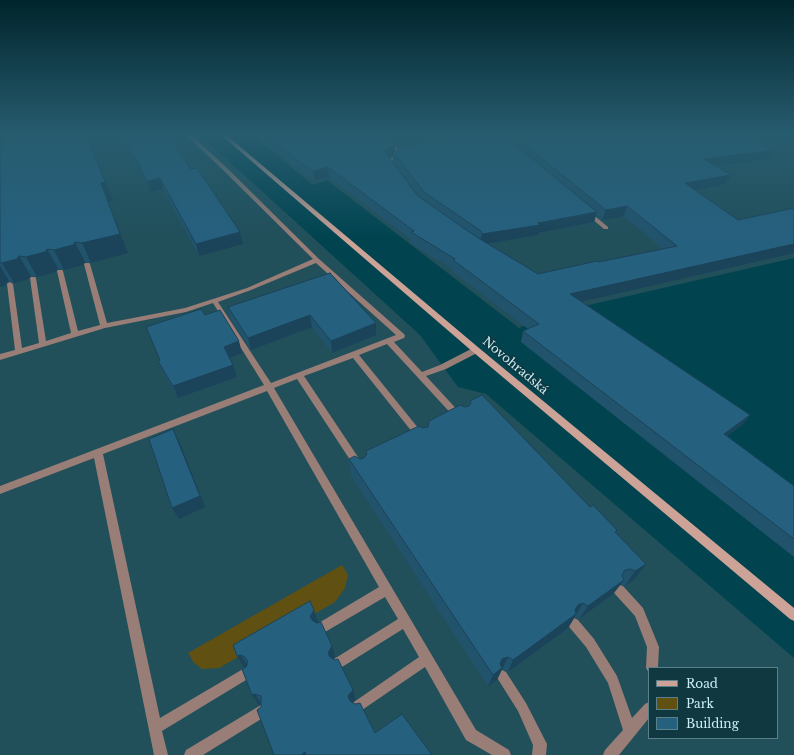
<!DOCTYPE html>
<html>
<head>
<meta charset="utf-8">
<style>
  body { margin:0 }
  #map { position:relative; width:794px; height:755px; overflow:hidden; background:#014450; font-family:"Libre Baskerville",serif }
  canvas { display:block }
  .legend { position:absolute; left:648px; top:667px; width:130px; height:72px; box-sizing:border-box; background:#0f3840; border:1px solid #5a8089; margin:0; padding:5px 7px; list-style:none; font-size:12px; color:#caedf6 }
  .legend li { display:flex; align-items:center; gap:8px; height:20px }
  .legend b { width:20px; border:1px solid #5a8089 }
</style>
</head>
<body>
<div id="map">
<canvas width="794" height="755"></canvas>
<ul class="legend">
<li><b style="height:5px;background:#cda297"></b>Road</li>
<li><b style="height:11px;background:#605113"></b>Park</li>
<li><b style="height:11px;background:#26607f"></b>Building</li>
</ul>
</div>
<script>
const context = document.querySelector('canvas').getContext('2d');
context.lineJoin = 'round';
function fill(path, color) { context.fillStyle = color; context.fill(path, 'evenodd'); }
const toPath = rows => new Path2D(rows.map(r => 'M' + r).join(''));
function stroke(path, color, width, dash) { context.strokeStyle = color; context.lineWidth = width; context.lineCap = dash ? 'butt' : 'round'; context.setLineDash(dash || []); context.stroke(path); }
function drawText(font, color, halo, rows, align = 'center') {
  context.font = font + ' "Libre Baskerville",serif'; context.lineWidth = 3; context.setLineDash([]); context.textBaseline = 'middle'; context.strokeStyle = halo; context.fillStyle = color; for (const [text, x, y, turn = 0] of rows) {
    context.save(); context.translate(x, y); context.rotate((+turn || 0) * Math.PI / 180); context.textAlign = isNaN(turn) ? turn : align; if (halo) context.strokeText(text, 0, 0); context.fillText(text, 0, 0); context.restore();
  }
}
const built = toPath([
  [0,134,199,134,420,335,458,387,486,394,794,658,794,755,0,755],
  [649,668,777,668,777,738,649,738],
  [251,134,794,134,794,258,554,313,519,328,327,180,313,185]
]);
const green = toPath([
  [342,565,348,575,345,588,335,602,219,668,202,669,194,663,188,653]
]);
const service = toPath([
  [34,134,45,134,0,143,0,141,34,134],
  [185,134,190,134,226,167,319,259,404,334,405,336,404,338,394,342,422,372,440,365,473,348,476,347,480,350,479,352,446,369,426,376,462,415,463,417,462,419,459,420,456,419,387,344,359,355,423,434,424,436,423,438,420,440,417,438,353,358,304,376,364,466,362,469,359,470,356,469,297,379,274,388,476,730,509,750,511,755,492,755,466,740,425,667,362,710,358,712,354,710,352,706,354,702,419,657,403,629,342,667,338,669,334,667,332,663,334,659,398,619,385,597,325,632,321,634,317,632,315,628,317,624,379,587,267,391,103,454,160,718,243,669,247,667,251,669,253,673,251,677,162,731,168,755,154,755,94,458,0,494,0,486,264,385,213,303,186,312,105,328,0,360,0,354,15,350,7,284,8,283,10,282,13,284,22,348,39,343,30,278,31,277,35,277,36,278,46,341,71,333,57,271,58,270,62,270,63,271,78,331,100,325,84,264,85,263,89,263,90,264,107,323,185,308,247,288,313,259,222,169,185,134],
  [316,263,396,335,271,383,218,302,251,290,316,263],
  [371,134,377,134,405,153,405,155,391,161,395,167,395,168,391,168,386,161,399,154,371,134],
  [585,211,589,211,608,227,608,229,604,229,585,213,585,211],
  [619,585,623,586,643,608,659,647,658,668,649,668,649,673,646,668,647,647,635,616,615,594,613,590,615,586,619,585],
  [574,618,578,620,594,639,617,676,632,718,645,704,649,702,649,718,619,755,603,755,605,750,623,730,608,683,586,647,570,628,568,624,570,620,574,618],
  [502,670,506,672,526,703,547,744,546,755,532,755,533,745,518,711,496,676,498,672,502,670],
  [261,705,266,706,267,711,266,716,203,755,184,755,186,750,261,705]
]);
const secondary = toPath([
  [220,134,225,134,479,348,794,608,794,621,790,619,473,352,220,134]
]);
const wall = toPath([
  [0,134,25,134,23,135,26,140,27,140,46,135,49,136,87,134,113,200,108,202,128,253,91,263,85,262,83,265,64,270,58,268,56,272,37,277,31,276,29,279,14,283,9,281,6,283,6,285,0,287],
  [7,138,8,141,6,142,4,139],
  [121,134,167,134,191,169,240,232,243,244,199,256,163,189,151,192],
  [462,134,745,134,772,150,767,159,716,166,731,175,726,184,695,190,738,220,581,302,750,415,742,425,727,436,794,486,794,557,521,342,523,331,528,329,452,271,452,269,410,243,410,239,329,177,315,181,302,173,270,146,269,137,395,152,465,137],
  [393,155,393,162,421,198,418,196,389,158],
  [596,215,602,220,624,216,663,249,538,274,488,244,538,235,538,233,594,222],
  [330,273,376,323,376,335,332,353,312,327,251,350,231,319,228,307],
  [205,315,242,353,230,358,237,377,178,398,163,373,158,361,160,360],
  [470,401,617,530,615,533,646,564,635,579,625,586,621,584,613,594,579,619,575,617,568,628,508,672,503,669,502,669,497,680,488,686,351,476,349,459,360,459,364,458,366,455,366,451,423,428,428,427,465,407,469,406],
  [318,622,317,623,335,657,333,659,355,699,353,703,375,733,432,755,261,707,261,704,259,705,252,695,246,667,246,666,244,667,237,656]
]);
const shadedWall = toPath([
  [0,134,25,134,23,135,26,140,21,138,20,135,4,139,7,144,10,159,0,142],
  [86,134,113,200,108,202,128,253,91,263,82,243,101,183],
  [395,145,395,154,393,152,393,155,385,160,385,150],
  [772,150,767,159,700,168,704,159],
  [328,167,329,177,315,181,313,171],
  [731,175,726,184,681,193,685,183],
  [160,178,163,189,151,192,147,181],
  [627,206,624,216,602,220,606,210],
  [597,212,594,222,538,233,538,235,480,245,482,234],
  [240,232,243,244,199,256,196,244],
  [75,242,85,262,83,265,64,270,54,250],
  [794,244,794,253,567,305,570,294],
  [47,249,58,268,56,272,37,277,26,257],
  [19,256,31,276,29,279,14,283,2,263],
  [0,266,9,281,6,283,6,285,0,287],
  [310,315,312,327,251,350,248,338],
  [376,323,376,335,332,353,331,341],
  [239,341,242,353,227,359,224,347],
  [233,365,237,377,178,398,173,386],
  [750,415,742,425,716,444,724,434],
  [173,429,179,441,205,507,179,519,172,508],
  [646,564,635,579,625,586,635,571],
  [624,580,613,594,579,619,588,606],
  [583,603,568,628,508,672,513,660,569,619,578,605],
  [314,610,318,622,314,629,310,617],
  [332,646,335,657,331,664,328,653],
  [241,655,248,666,244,667,237,656],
  [508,657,497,680,488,686,493,675,502,659],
  [353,690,355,699,351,705,348,696],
  [255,694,261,704,259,705,252,695],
  [305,752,307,755,301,755]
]);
const building = toPath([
  [7,134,20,134,21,138,27,140,26,134,43,134,49,136,48,134,86,134,105,182,101,183,120,234,82,243,75,242,73,245,54,250,47,249,45,252,26,257,19,256,17,259,2,263,0,262,0,139,0,142,3,144,8,141,7,134],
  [123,134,167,134,191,169,197,168,240,232,196,244,160,178,147,181,123,134],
  [279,134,376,134,395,145,385,150,385,152,418,196,475,236,538,274,597,261,599,262,677,246,627,206,606,210,511,134,745,134,772,150,704,159,731,175,685,183,738,220,794,208,794,244,570,294,750,415,724,434,794,486,794,539,523,331,539,324,453,260,455,259,411,232,414,231,328,167,313,171,301,163,269,137,279,134],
  [472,134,502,134,597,212,538,223,540,225,482,234,481,231,424,192,393,152,406,147,407,145,474,136,472,134],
  [330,273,376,323,331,341,310,315,248,338,228,307,330,273],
  [201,309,205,315,220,310,239,341,224,347,233,365,173,386,158,361,160,360,146,327,201,309],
  [482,395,590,507,593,505,617,530,615,532,646,564,635,571,630,569,625,570,622,575,624,580,588,606,583,603,578,605,575,610,576,614,513,660,508,657,502,659,500,664,502,668,493,675,349,459,355,456,360,459,364,458,367,454,366,451,419,426,423,428,428,427,429,421,460,405,465,407,469,406,471,403,470,401,482,395],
  [173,429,200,496,172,508,149,439,173,429],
  [310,601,314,610,310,617,313,621,317,623,321,622,332,646,328,653,330,657,335,660,338,659,353,690,348,696,350,701,355,704,360,703,375,733,402,714,432,755,306,755,305,752,301,755,274,755,257,710,261,707,261,696,255,694,252,695,242,669,246,667,248,662,245,657,241,655,237,656,233,645,310,601]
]);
const streetNames = [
  ["Novohradská",515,366,40]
];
fill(built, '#214f5a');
fill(green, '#605113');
fill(service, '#997e77');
fill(secondary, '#cda297');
fill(wall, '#21536d');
fill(shadedWall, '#1b4359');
fill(building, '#26607f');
stroke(building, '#1b4359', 1);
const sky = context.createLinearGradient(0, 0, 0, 240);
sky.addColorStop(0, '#01252c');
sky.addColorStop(0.56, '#275c6f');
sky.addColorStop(1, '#275c6f00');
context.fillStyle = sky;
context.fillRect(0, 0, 794, 240);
drawText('12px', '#caedf6', '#0f3840', streetNames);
</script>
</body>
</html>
